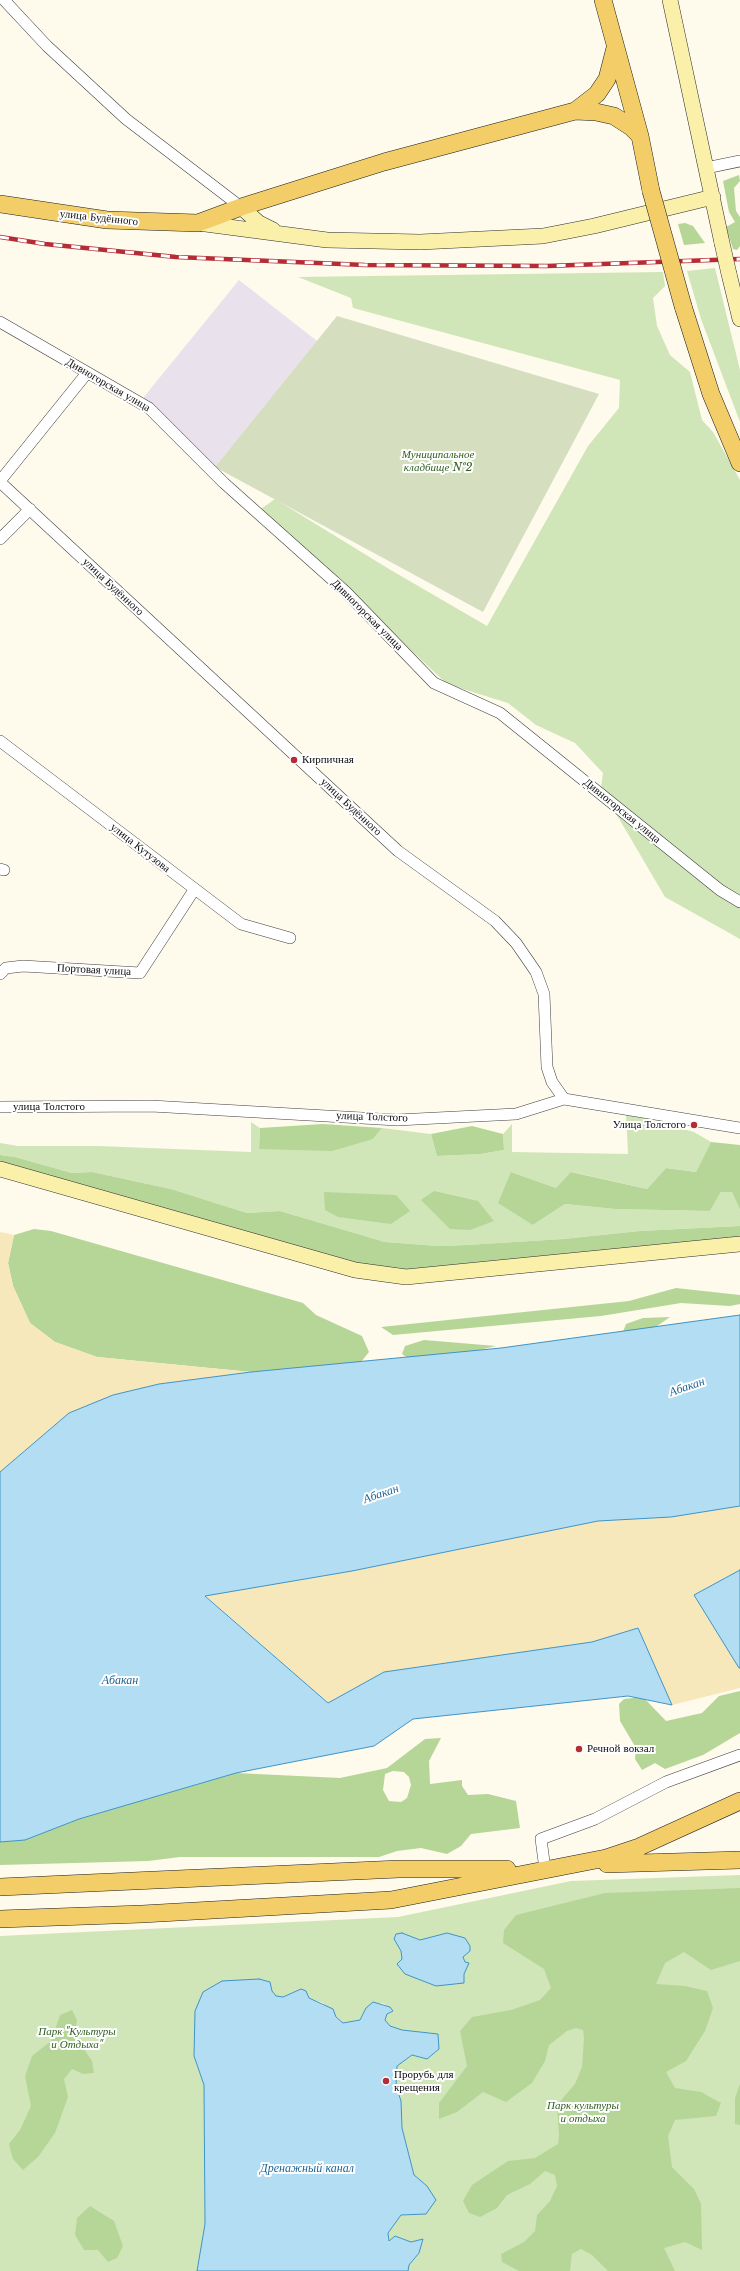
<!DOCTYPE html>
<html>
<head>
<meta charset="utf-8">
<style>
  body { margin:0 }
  canvas { display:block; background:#fefaec }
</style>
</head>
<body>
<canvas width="740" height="2271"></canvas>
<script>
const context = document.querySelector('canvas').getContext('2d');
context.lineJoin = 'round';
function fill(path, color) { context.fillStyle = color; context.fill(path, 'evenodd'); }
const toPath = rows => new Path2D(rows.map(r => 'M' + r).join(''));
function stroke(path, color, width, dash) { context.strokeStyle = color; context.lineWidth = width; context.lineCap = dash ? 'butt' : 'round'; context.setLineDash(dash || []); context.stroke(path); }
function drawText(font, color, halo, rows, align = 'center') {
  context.font = font + ' "Libre Baskerville",serif'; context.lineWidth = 4; context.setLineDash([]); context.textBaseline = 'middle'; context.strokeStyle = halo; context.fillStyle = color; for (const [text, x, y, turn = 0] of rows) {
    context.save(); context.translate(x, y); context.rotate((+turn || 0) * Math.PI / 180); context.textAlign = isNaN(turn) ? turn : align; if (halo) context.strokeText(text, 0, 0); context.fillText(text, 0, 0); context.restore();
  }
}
const industrial = toPath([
  [239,280,317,341,215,467,139,403]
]);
const green = toPath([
  [715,268,740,370,740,422,701,319,687,271],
  [663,272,665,286,653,298,657,326,670,355,690,372,702,420,713,432,740,480,740,939,665,897,601,788,603,773,575,743,536,725,508,703,447,684,261,509,275,499,389,569,487,626,588,446,619,408,620,380,353,308,351,298,298,277],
  [626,1113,694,1132,711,1142,696,1172,666,1168,647,1189,572,1172,556,1188,511,1172,533,1225,565,1204,615,1209,710,1211,721,1192,732,1192,740,1210,740,1226,640,1231,563,1239,467,1245,438,1246,385,1242,280,1211,247,1213,171,1189,92,1172,72,1173,15,1157,0,1155,0,1143,18,1146,98,1146,251,1152,251,1122,260,1128,259,1149,373,1139,382,1128,431,1134,437,1156,481,1154,504,1150,503,1134,512,1124,512,1152,628,1154],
  [740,1875,740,2271,408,2271,409,2265,419,2253,423,2239,411,2242,395,2236,389,2241,388,2233,401,2215,426,2214,427,2186,414,2175,402,2128,401,2101,396,2086,397,2066,412,2055,427,2059,439,2049,438,2034,402,2030,390,2026,385,2020,387,2014,393,2011,390,2007,382,2003,366,2008,360,2020,343,2023,323,2003,309,1998,301,1989,283,1997,276,1996,272,1992,194,2056,204,2085,205,2224,197,2271,0,2271,0,1936,398,1917,571,1881]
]);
const forest = toPath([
  [739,175,740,181,734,188,736,211,740,217,740,246,737,250,733,249,726,227,735,222,729,212,723,181],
  [685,223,693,226,705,243,684,245,678,224],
  [323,1124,382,1128,373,1139,332,1151,259,1149,260,1128],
  [472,1126,503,1134,504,1150,481,1154,437,1156,431,1134],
  [711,1142,740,1145,740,1210,732,1192,721,1192,710,1211,615,1209,565,1204,533,1225,498,1203,511,1172,556,1188,571,1172,647,1189,666,1168,696,1172],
  [0,1155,15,1157,72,1173,92,1172,171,1189,247,1213,280,1211,385,1242,438,1246,467,1245,563,1239,640,1231,740,1226,740,1250,378,1279,0,1173],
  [434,1191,478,1201,494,1221,470,1230,450,1229,421,1200],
  [324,1192,396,1195,410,1211,391,1224,338,1217,325,1210],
  [34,1229,51,1231,303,1303,316,1315,362,1336,369,1352,361,1362,251,1372,97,1357,55,1342,30,1323,13,1286,8,1263,14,1235],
  [676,1288,740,1295,740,1304,730,1306,681,1303,601,1316,393,1335,381,1327,629,1301],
  [670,1317,644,1335,621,1337,626,1324,643,1318],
  [424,1340,496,1346,436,1360,409,1359,402,1354,405,1346],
  [740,1691,740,1733,703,1755,665,1769,655,1763,642,1770,635,1759,636,1748,620,1721,619,1704,624,1699,643,1697,666,1721,702,1713,719,1696],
  [441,1738,429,1761,430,1784,462,1780,462,1786,468,1795,488,1794,516,1801,520,1828,471,1834,461,1846,447,1854,421,1848,397,1851,379,1857,180,1857,148,1861,0,1865,0,1842,25,1840,79,1819,236,1773,340,1778,387,1768,425,1739],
  [393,1771,404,1772,409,1777,411,1785,407,1798,401,1802,389,1801,383,1790,385,1774],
  [740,1888,740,1961,711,1970,684,1952,665,1963,656,1984,685,1986,707,1991,713,2008,705,2031,686,2061,666,2072,675,2088,701,2092,721,2103,716,2116,675,2120,668,2136,672,2167,694,2189,701,2204,702,2250,685,2242,664,2248,675,2271,608,2271,592,2255,581,2249,572,2254,570,2271,519,2271,502,2262,501,2254,524,2242,535,2231,537,2215,550,2201,557,2186,555,2175,545,2171,530,2184,507,2195,497,2208,480,2217,469,2213,463,2201,472,2185,508,2161,535,2158,558,2144,559,2135,557,2105,575,2084,582,2067,584,2038,583,2030,576,2028,567,2031,549,2045,545,2061,532,2083,506,2102,483,2092,457,2112,439,2119,439,2103,467,2066,460,2031,472,2017,511,2010,540,2000,551,1988,544,1969,503,1943,504,1930,516,1915,605,1893],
  [72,2010,77,2020,75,2035,92,2061,94,2073,83,2074,72,2069,64,2079,68,2097,55,2133,38,2157,23,2170,13,2159,9,2144,20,2130,31,2106,25,2076,32,2056,51,2041,60,2015],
  [740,2084,740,2125,735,2124,735,2098],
  [90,2206,114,2221,123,2246,117,2258,108,2262,98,2250,84,2250,75,2235,77,2218]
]);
const sand = toPath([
  [0,1232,14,1235,8,1263,13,1286,30,1323,55,1342,97,1357,251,1372,159,1384,113,1395,69,1413,0,1472],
  [740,1506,740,1570,694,1595,740,1668,740,1688,672,1705,638,1628,592,1642,384,1672,328,1703,205,1595,352,1571,598,1521,671,1517]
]);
const cemetery = toPath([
  [337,316,599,394,483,612,215,467]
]);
const water = toPath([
  [740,1315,740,1506,671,1517,598,1521,352,1571,205,1596,328,1703,384,1672,592,1642,638,1628,672,1705,628,1696,413,1719,374,1746,236,1773,79,1819,25,1840,0,1842,0,1472,69,1413,113,1395,159,1384,251,1372,501,1348,740,1315],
  [740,1570,740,1668,739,1668,694,1595,740,1570],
  [402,1933,420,1940,447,1933,465,1938,470,1946,470,1951,463,1957,465,1962,469,1963,464,1974,464,1983,436,1986,405,1974,397,1964,402,1959,401,1951,394,1939,396,1934,402,1933],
  [259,1979,270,1982,272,1991,276,1996,283,1997,301,1989,306,1991,309,1998,333,2009,336,2017,343,2023,360,2020,366,2008,373,2002,390,2007,393,2011,387,2014,385,2020,390,2026,402,2030,438,2034,439,2049,427,2059,412,2055,397,2066,396,2086,401,2101,402,2128,414,2175,427,2186,436,2200,426,2214,401,2215,388,2233,389,2241,395,2236,411,2242,423,2239,419,2253,409,2265,408,2271,197,2271,205,2224,204,2085,194,2056,195,2011,203,1992,222,1981,259,1979]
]);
const street = toPath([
  [4,0,47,46,126,119,241,207],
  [706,168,740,161],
  [0,322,149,408,224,483,346,592,434,683,500,713,720,890,740,902],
  [0,481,87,373],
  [0,482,398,851,495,921,516,943,536,972,544,994,547,1067,552,1082,564,1099],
  [0,539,30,509],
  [0,741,241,924,290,938],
  [0,869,4,870],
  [0,974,6,968,23,966,140,973,194,890],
  [0,1107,151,1106,397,1120,516,1114,564,1099,740,1128],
  [545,1869,541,1839,595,1819,666,1782,740,1755]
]);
const secondary = toPath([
  [670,0,722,243],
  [241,207,259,223,273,230],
  [198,223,327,240,420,242,543,236,594,226,713,197],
  [729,274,740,319],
  [0,1169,355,1270,406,1277,740,1244]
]);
const primary = toPath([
  [603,0,640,136,651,191],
  [575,111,597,94,607,79,615,48],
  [0,204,107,220,198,223,241,207,384,162,575,111,596,112,614,116,631,127,640,136],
  [683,306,711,394,740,463],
  [607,1864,740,1860],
  [0,1887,399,1869,507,1869],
  [0,1919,142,1914,391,1900,606,1858,639,1847,740,1801]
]);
const rail = toPath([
  [0,237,45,244,176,257,365,265,547,266,740,259]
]);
const secondaryBridge = toPath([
  [722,243,729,274]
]);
const primaryBridge = toPath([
  [651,191,683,306]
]);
const markers = [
  [294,760,4,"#b52b36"],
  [694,1125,4,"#b52b36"],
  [579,1749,4,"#b52b36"],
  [386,2081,4,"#b52b36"]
];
const streetNames = [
  ["улица Будённого",99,218,6],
  ["Дивногорская улица",108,385,30],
  ["улица Будённого",113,587,43],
  ["Дивногорская улица",367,615,45],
  ["улица Будённого",351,807,43],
  ["Дивногорская улица",622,811,39],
  ["улица Кутузова",140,848,38],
  ["Портовая улица",94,970,3],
  ["улица Толстого",49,1107],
  ["улица Толстого",372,1117,2]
];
const parkNames = [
  ["Муниципальное",438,455],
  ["кладбище №2",438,468],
  ["Парк \"Культуры",77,2032],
  ["и Отдыха\"",77,2045],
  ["Парк культуры",583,2106],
  ["и отдыха",583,2119]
];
const poiNames = [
  ["Кирпичная",302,760],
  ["Улица Толстого",686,1125,"right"],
  ["Речной вокзал",587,1749],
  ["Прорубь для",394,2075],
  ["крещения",394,2088]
];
const waterNames = [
  ["Абакан",687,1387,-19],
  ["Абакан",381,1494,-19],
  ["Абакан",120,1681],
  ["Дренажный канал",307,2169]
];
fill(industrial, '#e9e1eb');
fill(green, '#d1e6b8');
fill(forest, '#b6d698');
fill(sand, '#f7e8bb');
fill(cemetery, '#d5debf');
fill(water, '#b3ddf3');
stroke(water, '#3e94c6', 1);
stroke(street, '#3f3f3f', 12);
stroke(secondary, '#2e2e2e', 16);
stroke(primary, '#1d1d1d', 18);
stroke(street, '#fff', 11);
stroke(secondary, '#fbf0aa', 15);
stroke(primary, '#f2cd68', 17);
stroke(rail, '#b52b36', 4.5);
stroke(rail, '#fff', 3, [9]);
stroke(secondaryBridge, '#2e2e2e', 16, []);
stroke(primaryBridge, '#1d1d1d', 18, []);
stroke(secondaryBridge, '#fbf0aa', 15);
stroke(primaryBridge, '#f2cd68', 17);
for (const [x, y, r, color] of markers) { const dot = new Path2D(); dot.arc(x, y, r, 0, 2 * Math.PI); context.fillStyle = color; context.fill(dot); stroke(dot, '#fff', 1.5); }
drawText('11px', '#0c0c0c', '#fff', streetNames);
drawText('italic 11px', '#2f6020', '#fff', parkNames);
drawText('11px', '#0c0c0c', '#fff', poiNames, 'left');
drawText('italic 12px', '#1c6597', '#fff', waterNames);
</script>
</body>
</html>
